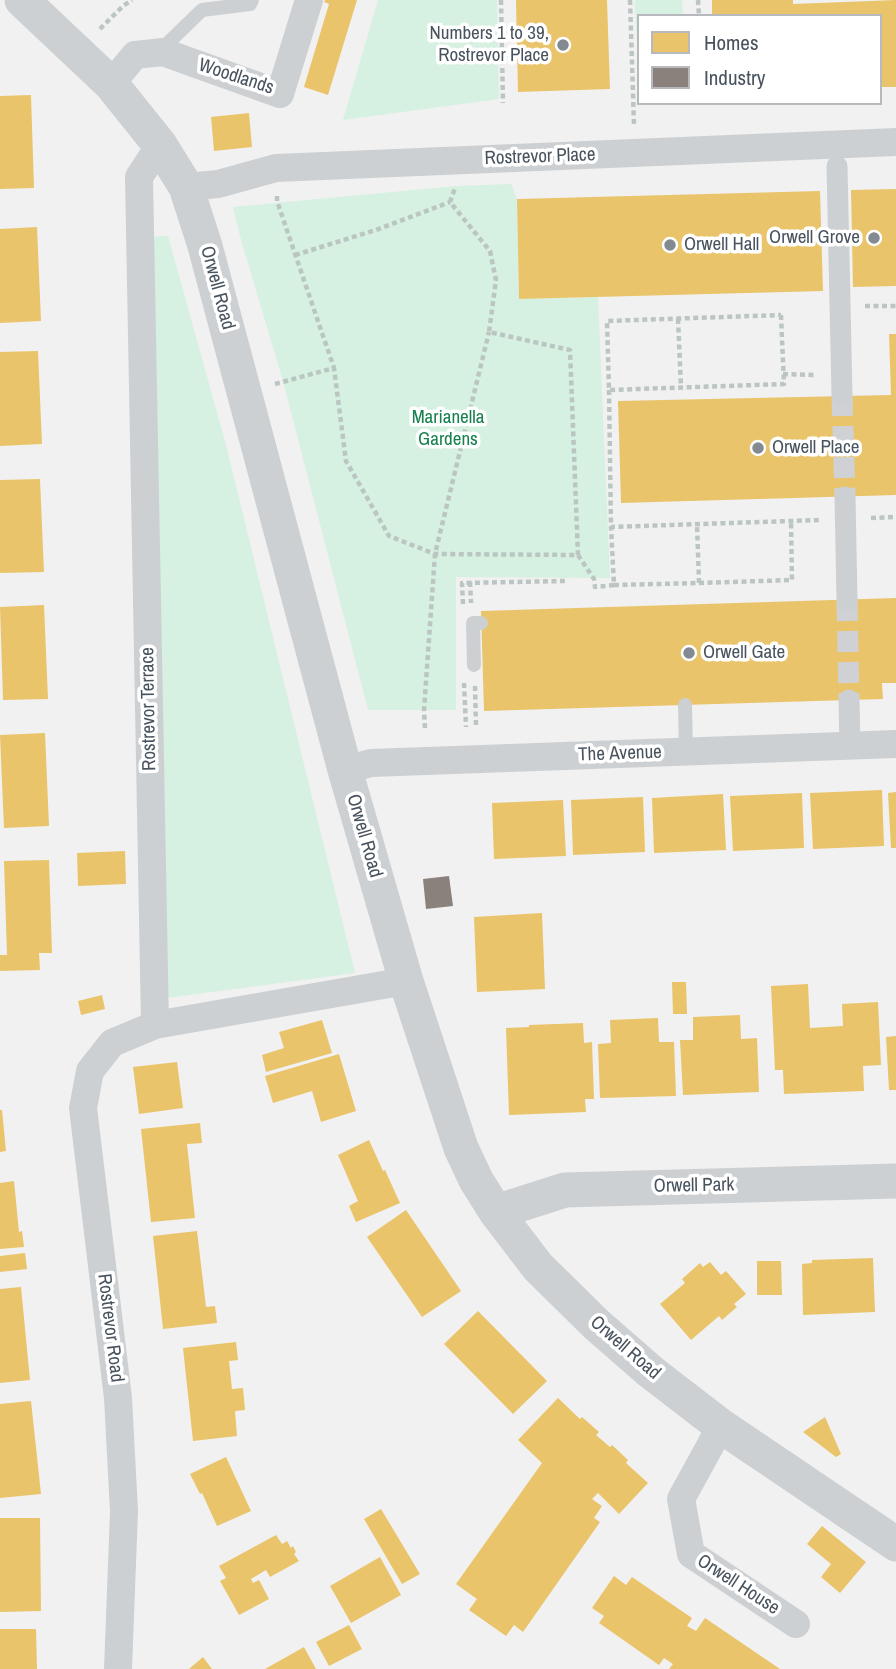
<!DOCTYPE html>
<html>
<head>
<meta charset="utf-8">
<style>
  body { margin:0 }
  #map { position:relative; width:896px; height:1669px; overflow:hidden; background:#f2f1f1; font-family:"Archivo Narrow",sans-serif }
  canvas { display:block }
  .legend { position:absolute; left:637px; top:14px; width:245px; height:91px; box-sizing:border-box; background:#fff; border:2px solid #b6babf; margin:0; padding:9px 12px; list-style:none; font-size:21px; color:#48535e }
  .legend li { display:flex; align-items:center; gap:14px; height:35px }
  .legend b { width:35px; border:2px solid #b6babf }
</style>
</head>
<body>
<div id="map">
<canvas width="896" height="1669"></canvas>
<ul class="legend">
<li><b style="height:19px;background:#e9c46a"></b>Homes</li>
<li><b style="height:19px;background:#8a817c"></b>Industry</li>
</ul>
</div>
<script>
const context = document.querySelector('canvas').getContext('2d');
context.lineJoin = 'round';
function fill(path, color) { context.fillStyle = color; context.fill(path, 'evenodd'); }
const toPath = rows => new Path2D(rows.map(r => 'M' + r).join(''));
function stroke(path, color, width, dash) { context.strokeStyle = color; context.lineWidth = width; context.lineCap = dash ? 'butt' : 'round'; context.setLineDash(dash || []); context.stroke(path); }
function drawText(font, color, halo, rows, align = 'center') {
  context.font = font + ' "Archivo Narrow",sans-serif'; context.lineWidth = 7; context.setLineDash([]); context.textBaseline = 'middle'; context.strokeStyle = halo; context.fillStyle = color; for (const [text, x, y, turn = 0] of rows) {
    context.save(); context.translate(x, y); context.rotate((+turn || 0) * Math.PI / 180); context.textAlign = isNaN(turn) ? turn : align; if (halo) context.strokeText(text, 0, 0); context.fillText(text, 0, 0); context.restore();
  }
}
const green = toPath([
  [378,0,497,0,499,99,343,120],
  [635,0,682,0,683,16,639,16,639,92],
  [511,184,517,199,519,299,598,297,610,578,456,577,456,710,368,710,283,381,241,240,233,207,456,186],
  [168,236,226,445,355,973,167,998,149,237]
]);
const homes = toPath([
  [325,0,357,0,328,95,304,87,329,4,324,2],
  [516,0,607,0,610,89,518,92],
  [712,0,793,0,793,4,896,0,896,87,880,87,880,16,712,16],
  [31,95,34,188,0,189,0,96],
  [249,113,252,147,214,151,211,117],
  [896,189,896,286,853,287,851,190],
  [820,191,823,291,519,299,517,199],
  [37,227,41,321,0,323,0,229],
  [889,334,896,334,896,495,621,503,618,401,891,395],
  [38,351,42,444,0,446,0,352],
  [40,479,44,572,0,573,0,480],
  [896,598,896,683,882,683,883,699,484,711,481,611],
  [44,605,48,699,3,700,0,607],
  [45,733,49,826,4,828,0,735],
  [882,790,884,846,813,849,810,793],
  [896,792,896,848,891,848,888,793],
  [802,793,804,848,733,851,730,796],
  [723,794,726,850,654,853,652,798],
  [643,797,645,852,573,855,571,800],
  [563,800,566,856,494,859,492,803],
  [125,851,126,884,78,886,77,853],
  [49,860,52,953,39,953,40,970,0,971,0,955,7,955,4,861],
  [542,913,545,989,477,992,474,917],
  [672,982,686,982,687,1014,673,1014],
  [808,984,810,1028,843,1026,842,1004,878,1002,881,1065,863,1066,864,1091,784,1094,783,1070,775,1070,771,986],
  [102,995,105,1009,81,1015,78,1001],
  [740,1015,741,1039,757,1038,759,1092,683,1095,680,1040,693,1040,693,1017],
  [658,1018,659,1042,674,1042,676,1096,600,1098,598,1044,611,1043,610,1020],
  [322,1020,332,1053,266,1072,262,1055,284,1048,279,1032],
  [583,1023,584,1043,592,1042,594,1099,585,1099,586,1112,509,1115,506,1028,529,1027,529,1025],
  [896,1036,896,1090,889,1090,886,1037],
  [339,1054,356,1111,321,1122,312,1091,273,1103,265,1076],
  [177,1062,183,1108,139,1114,133,1067],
  [0,1110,2,1110,6,1151,0,1152],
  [200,1123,202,1143,187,1144,195,1218,151,1222,141,1129],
  [369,1140,383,1171,385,1170,400,1203,356,1222,349,1206,358,1201,338,1155],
  [14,1181,19,1232,22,1231,24,1247,0,1249,0,1183],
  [406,1210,461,1291,422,1317,367,1237],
  [197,1231,206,1307,215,1306,217,1323,163,1329,153,1236],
  [25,1253,27,1269,0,1272,0,1256],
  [873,1258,875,1312,803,1315,802,1264,812,1263,812,1260],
  [757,1261,781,1261,782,1295,757,1295],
  [710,1262,721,1275,726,1271,746,1294,734,1304,737,1307,722,1320,719,1316,691,1340,660,1304,685,1283,682,1279,700,1263,703,1267],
  [21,1287,30,1380,0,1383,0,1289],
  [478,1311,547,1381,513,1414,444,1344],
  [236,1342,238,1360,229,1361,232,1389,243,1388,245,1410,235,1411,237,1436,193,1441,183,1348],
  [558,1398,580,1419,582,1417,599,1432,596,1435,610,1447,612,1445,628,1460,626,1463,648,1483,619,1514,598,1493,592,1499,602,1506,594,1518,600,1522,523,1632,514,1625,506,1636,469,1610,477,1599,456,1584,542,1463,518,1440],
  [31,1401,41,1494,0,1498,0,1404],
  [825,1417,841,1454,836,1457,803,1432],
  [226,1457,251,1511,217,1526,202,1493,200,1494,190,1474],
  [381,1509,420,1574,402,1584,364,1519],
  [0,1518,40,1518,41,1611,0,1612],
  [822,1526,866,1562,840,1593,821,1577,831,1564,807,1544],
  [276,1535,282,1544,287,1541,291,1548,293,1546,296,1552,294,1554,299,1561,270,1577,266,1570,251,1579,253,1583,259,1580,269,1599,239,1615,220,1581,226,1578,219,1566],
  [380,1557,401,1595,351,1623,330,1586],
  [614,1576,626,1585,632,1577,692,1618,687,1626,696,1631,705,1618,780,1669,669,1669,673,1664,664,1658,659,1665,599,1623,604,1616,592,1608],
  [349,1625,362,1649,329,1666,316,1642],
  [0,1629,36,1629,37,1669,0,1669],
  [304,1647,316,1669,265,1669],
  [203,1657,212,1669,189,1669]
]);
const industry = toPath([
  [449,876,453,906,426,909,423,879]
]);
const pedestrianTunnel = toPath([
  [842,395,845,497],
  [847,600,849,700]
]);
const path = toPath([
  [501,0,503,103],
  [630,0,634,125],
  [698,0,699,16],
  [100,29,123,6,132,0],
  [277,196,277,201,334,368],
  [295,255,376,230,450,202],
  [865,306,896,306],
  [781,315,784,384,609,390,607,321,781,315],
  [678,319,681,387],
  [783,374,817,375],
  [275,384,334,368,346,461,389,536,435,554,578,555,570,350,489,332,496,280,490,251,450,202,455,188],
  [609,390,611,527,820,520],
  [871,518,896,517],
  [578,555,594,579,595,587,614,585,611,527],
  [470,582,471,603],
  [699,583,792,580,791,521],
  [614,585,699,583,697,524],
  [463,604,462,583,565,581],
  [464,683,466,727],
  [475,686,476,727],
  [425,728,424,710,435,554,489,332]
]);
const service = toPath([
  [163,52,169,42,202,10,250,4,252,0],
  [474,665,473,623,481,623],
  [685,705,686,752]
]);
const pedestrian = toPath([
  [837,166,842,395],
  [845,497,847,600],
  [849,700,850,745]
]);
const minor = toPath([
  [111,84,135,55,163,52,280,94,309,0],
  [160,145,139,177,155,1025,406,981],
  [186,187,218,184,276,168,896,142],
  [345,770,371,763,896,744],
  [721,1426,681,1499,691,1554,796,1624],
  [118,1669,124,1511,118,1398,83,1108,90,1071,112,1043,155,1025]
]);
const tertiary = toPath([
  [22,0,111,84,160,145,186,187,205,246,345,770,406,981,461,1148,476,1180,496,1212,538,1267,597,1325,651,1372,721,1426,896,1544],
  [496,1212,565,1190,896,1181]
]);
const markers = [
  [563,45,7,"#848a91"],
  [874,238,7,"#848a91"],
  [670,245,7,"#848a91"],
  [758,448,7,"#848a91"],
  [689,653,7,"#848a91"]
];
const poiNames = [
  ["Numbers 1 to 39,",549,34,"right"],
  ["Rostrevor Place",549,56,"right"],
  ["Orwell Grove",860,238,"right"],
  ["Orwell Hall",684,245],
  ["Orwell Place",772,448],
  ["Orwell Gate",703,653]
];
const streetNames = [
  ["Woodlands",236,77,18],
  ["Rostrevor Place",540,157,-2],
  ["Orwell Road",217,288,75],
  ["Rostrevor Terrace",149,709,-91],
  ["The Avenue",620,754,-2],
  ["Orwell Road",364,836,74],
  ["Orwell Park",694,1186,-1],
  ["Rostrevor Road",110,1328,83],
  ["Orwell Road",625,1348,41],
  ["Orwell House",738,1585,33]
];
const parkNames = [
  ["Marianella",448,418],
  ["Gardens",448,440]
];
fill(green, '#d6f0e1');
fill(homes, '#e9c46a');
fill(industry, '#8a817c');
stroke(pedestrianTunnel, '#d0d1d4', 21, [21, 10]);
stroke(path, '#bbc6c2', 4.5, [5, 3.5]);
stroke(service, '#cdd0d2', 14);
stroke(pedestrian, '#cdd0d2', 21);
stroke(minor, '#cdd0d2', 28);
stroke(tertiary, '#cdd0d2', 35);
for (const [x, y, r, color] of markers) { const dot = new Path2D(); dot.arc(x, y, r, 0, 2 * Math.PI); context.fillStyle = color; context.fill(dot); stroke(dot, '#fff', 2.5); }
drawText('19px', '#48535e', '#fff', poiNames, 'left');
drawText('19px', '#48535e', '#fff', streetNames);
drawText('19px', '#18804f', '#fff', parkNames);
</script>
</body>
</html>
